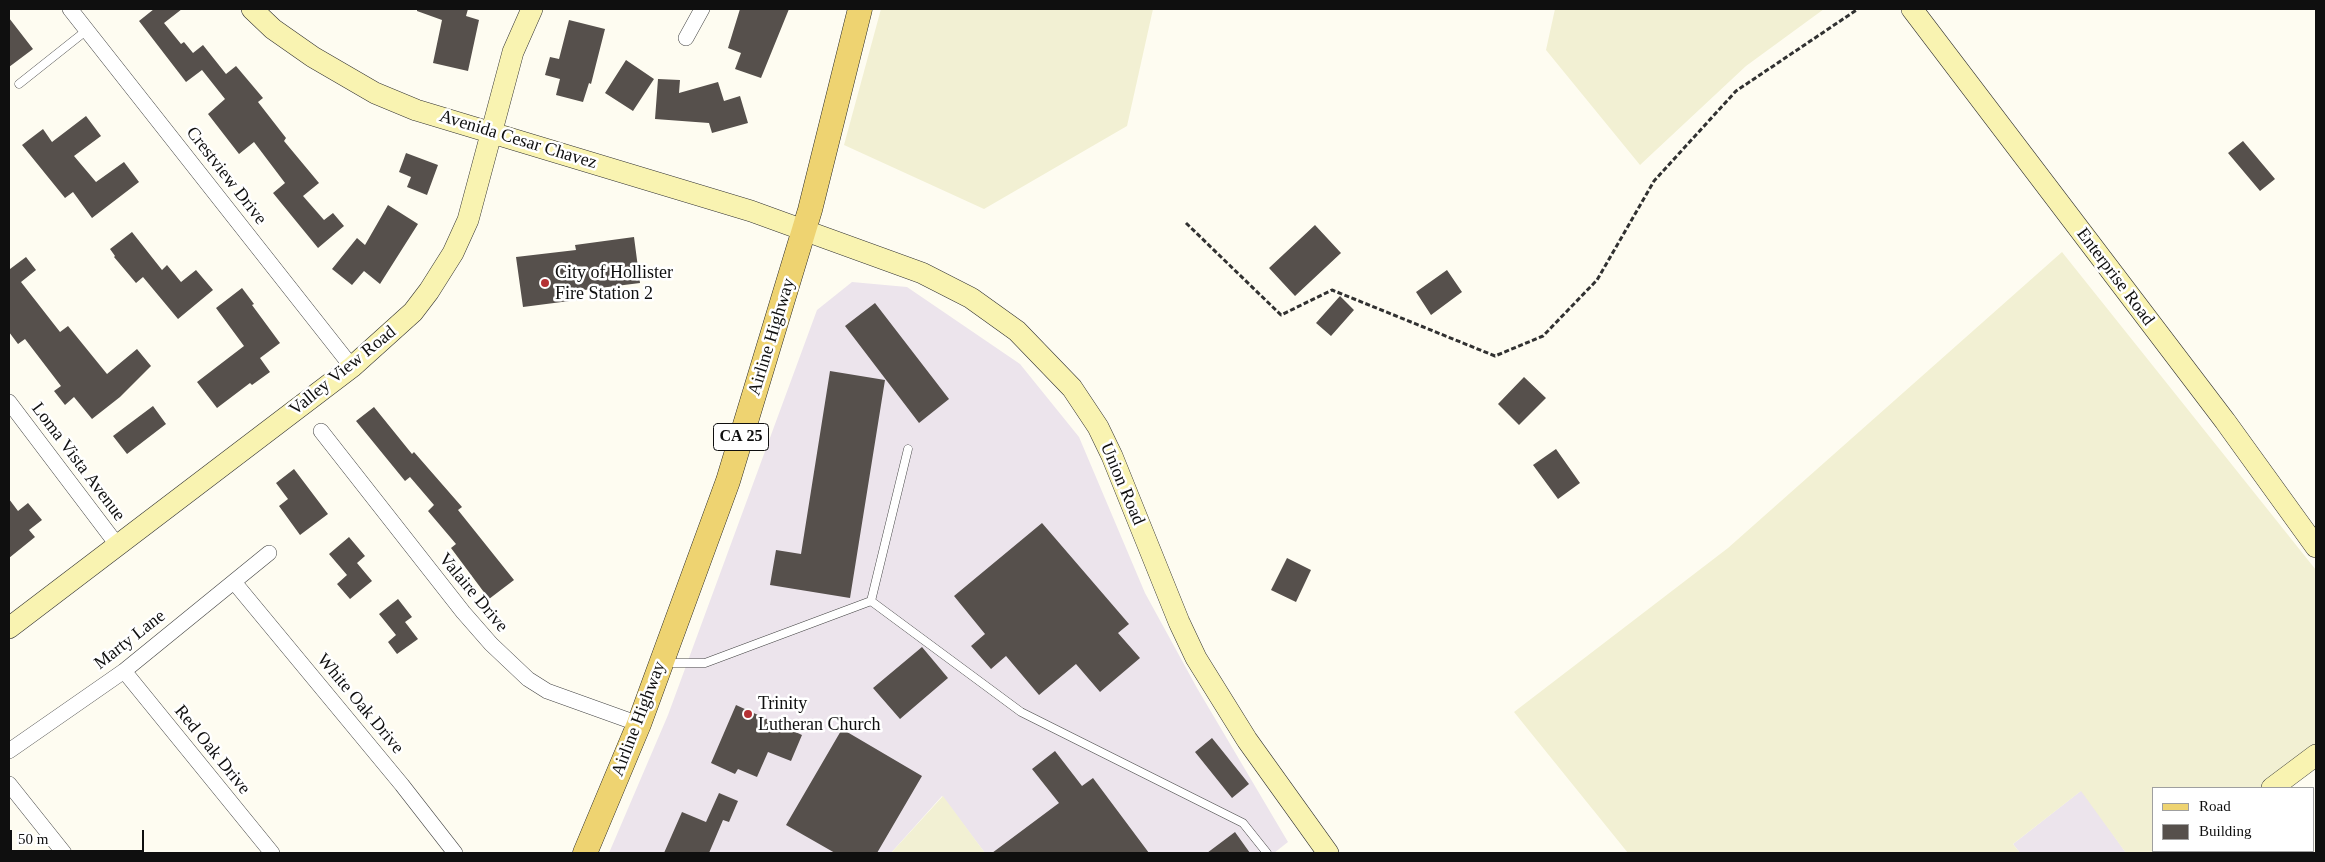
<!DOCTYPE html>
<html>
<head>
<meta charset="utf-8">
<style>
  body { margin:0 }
  #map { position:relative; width:2325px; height:862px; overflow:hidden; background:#fefcf1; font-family:"Times New Roman",serif }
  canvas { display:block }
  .frame { position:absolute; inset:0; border:10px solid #0f0f0f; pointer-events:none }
  .legend { position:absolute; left:2152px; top:787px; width:162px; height:65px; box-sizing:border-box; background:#fff; border:1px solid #9f9f9f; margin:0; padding:6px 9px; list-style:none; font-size:15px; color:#0f0f0f }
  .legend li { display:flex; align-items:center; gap:10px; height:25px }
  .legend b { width:25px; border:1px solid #9f9f9f }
  .scale { position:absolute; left:10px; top:830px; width:134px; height:22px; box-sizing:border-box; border:2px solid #0f0f0f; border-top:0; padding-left:6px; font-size:15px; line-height:18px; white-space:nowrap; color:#0f0f0f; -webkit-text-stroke:4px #fff; paint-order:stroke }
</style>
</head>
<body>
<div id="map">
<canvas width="2325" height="862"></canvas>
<div class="frame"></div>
<ul class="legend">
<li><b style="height:6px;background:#eed371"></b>Road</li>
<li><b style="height:14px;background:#56504c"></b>Building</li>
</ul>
<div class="scale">50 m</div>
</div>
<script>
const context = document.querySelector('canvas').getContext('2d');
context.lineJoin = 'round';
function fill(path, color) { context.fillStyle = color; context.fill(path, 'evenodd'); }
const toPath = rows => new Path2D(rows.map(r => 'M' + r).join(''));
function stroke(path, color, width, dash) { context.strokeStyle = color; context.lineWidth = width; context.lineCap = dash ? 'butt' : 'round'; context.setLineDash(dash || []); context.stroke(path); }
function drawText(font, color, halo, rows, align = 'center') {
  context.font = font + ' "Times New Roman",serif'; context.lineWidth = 5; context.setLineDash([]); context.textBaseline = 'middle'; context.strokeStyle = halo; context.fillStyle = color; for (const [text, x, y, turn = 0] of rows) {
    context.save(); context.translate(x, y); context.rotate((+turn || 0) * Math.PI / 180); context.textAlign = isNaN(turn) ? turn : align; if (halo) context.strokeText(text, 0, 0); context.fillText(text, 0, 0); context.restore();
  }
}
const industrial = toPath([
  [852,282,907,287,1020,364,1079,437,1145,593,1197,688,1288,842,1274,853,985,853,942,796,891,853,609,853,668,715,817,310],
  [2082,790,2126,853,2020,853,2013,844]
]);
const farmland = toPath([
  [881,9,1153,9,1127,126,984,209,844,145],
  [1555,9,1824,9,1746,66,1640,165,1546,50],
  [2062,252,2316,570,2316,745,2259,788,2154,788,2154,851,2174,851,2171,853,2126,853,2081,791,2013,844,2020,853,1628,853,1514,712,1728,548],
  [943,796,985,853,891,853]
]);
const building = toPath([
  [154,9,182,9,164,23,181,44,184,42,193,53,203,45,226,74,236,66,263,98,258,102,286,138,284,141,319,183,303,196,324,220,333,213,344,226,318,248,273,193,285,183,254,142,239,154,208,114,225,99,202,70,186,82,139,21],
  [417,9,468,9,466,16,479,20,468,71,433,63,442,20,417,11],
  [740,9,789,9,761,78,735,69,741,53,728,48],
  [9,18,33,49,9,67],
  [569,20,605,29,591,84,589,83,583,102,556,95,560,79,545,75,550,57,559,59],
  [626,60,654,79,633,111,605,93],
  [658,79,680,80,679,93,718,82,724,101,740,96,748,123,712,133,709,123,655,119],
  [86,116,101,136,74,156,96,182,124,162,139,182,92,218,73,192,65,198,22,145,43,129,52,142],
  [2243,141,2275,179,2260,191,2228,153],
  [406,153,438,165,427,195,407,187,411,177,399,172],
  [388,205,418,224,380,284,364,271,352,285,332,269,357,238,365,245],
  [1315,225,1341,253,1295,296,1269,268],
  [132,232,162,270,167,265,181,282,196,270,213,290,178,319,143,277,136,283,114,257,115,256,110,249],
  [634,237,640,283,584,290,585,299,523,307,516,257,576,250,575,245],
  [26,257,36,270,21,282,60,332,68,326,107,374,137,349,151,366,120,397,92,419,74,397,65,405,54,391,61,386,25,339,18,344,9,332,9,267,10,269],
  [1447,270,1462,292,1431,315,1416,292],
  [242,288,254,304,252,305,280,343,260,358,270,372,252,385,250,383,217,408,197,382,244,346,216,308],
  [1340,296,1354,310,1331,336,1316,323],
  [875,303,949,399,919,423,845,326],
  [830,371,885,380,850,598,770,585,776,550,801,554],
  [1524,377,1546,398,1519,425,1498,404],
  [153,406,166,424,127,454,113,436],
  [374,407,412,454,414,452,462,507,458,510,514,580,489,599,451,548,456,544,428,511,434,505,410,477,405,481,356,421],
  [1556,449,1580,483,1558,499,1533,465],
  [294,469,328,514,300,535,279,506,288,499,276,483],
  [9,499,18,511,28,503,42,520,29,530,35,537,9,558],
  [1042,523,1129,624,1118,633,1140,658,1100,692,1076,664,1039,695,1006,656,991,669,971,646,985,634,954,596],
  [349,537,365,556,357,563,372,581,350,599,337,584,347,575,329,554],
  [1287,558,1311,570,1296,602,1271,590],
  [398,599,412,617,405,622,418,639,397,654,388,642,396,635,379,614],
  [922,647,948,678,900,719,873,688],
  [736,705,802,735,791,761,768,752,757,777,738,769,735,774,711,763],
  [842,729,922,776,877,853,835,853,786,825],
  [1212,738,1249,784,1232,798,1195,752],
  [1055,751,1082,786,1093,778,1149,853,992,853,1059,803,1032,769],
  [719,793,738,801,729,822,723,820,709,853,664,853,682,812,706,822],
  [1235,832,1250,853,1207,853]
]);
const path = toPath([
  [1186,223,1281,315,1332,290,1495,356,1543,336,1597,280,1654,181,1736,91,1858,9]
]);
const lane = toPath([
  [19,84,87,30],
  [871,601,908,449],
  [666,663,705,663,871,601,1021,712,1243,823,1267,853]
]);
const street = toPath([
  [70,9,352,367],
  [686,38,702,9],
  [9,402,118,546],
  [321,431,463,612,491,644,528,679,547,691,639,724],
  [234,582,402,785,455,853],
  [124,671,272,853],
  [9,751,124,671,269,553],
  [9,784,64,853]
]);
const secondary = toPath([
  [252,9,273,29,313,57,375,93,416,110,751,211,922,273,971,298,1017,331,1072,388,1098,427,1112,456,1179,622,1196,658,1247,740,1328,853],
  [1912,9,2225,421,2316,547],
  [9,628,352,367,413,312,429,291,453,253,468,220,513,52,532,9],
  [2272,788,2316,755],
  [2184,853,2187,851]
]);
const primary = toPath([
  [585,853,639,724,728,481,810,210,860,9]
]);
const markers = [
  [545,283,5,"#b43134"],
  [748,714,5,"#b43134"]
];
const shields = [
  [741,437,55]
];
const shieldNames = [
  ["CA 25",741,437]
];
const streetNames = [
  ["Avenida Cesar Chavez",518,140,17],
  ["Crestview Drive",226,176,52],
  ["Enterprise Road",2115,277,53],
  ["Airline Highway",772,337,-73],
  ["Valley View Road",343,371,-39],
  ["Loma Vista Avenue",78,462,53],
  ["Union Road",1122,484,67],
  ["Valaire Drive",473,593,50],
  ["Marty Lane",130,640,-38],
  ["White Oak Drive",360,704,50],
  ["Airline Highway",639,719,-69],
  ["Red Oak Drive",212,750,51]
];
const poiNames = [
  ["City of Hollister",555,273],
  ["Fire Station 2",555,294],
  ["Trinity",758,704],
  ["Lutheran Church",758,725]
];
fill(industrial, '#ece4ec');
fill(farmland, '#f2f0d3');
fill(building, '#56504c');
stroke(lane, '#424242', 9);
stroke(street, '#424242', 16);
stroke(secondary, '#313131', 22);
stroke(primary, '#202020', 25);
stroke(path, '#313131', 3, [5, 2.5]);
stroke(lane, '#fff', 8);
stroke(street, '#fff', 15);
stroke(secondary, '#f9f3b1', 21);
stroke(primary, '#eed371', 24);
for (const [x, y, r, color] of markers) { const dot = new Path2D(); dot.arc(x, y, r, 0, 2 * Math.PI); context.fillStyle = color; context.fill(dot); stroke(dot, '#fff', 2); }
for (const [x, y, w] of shields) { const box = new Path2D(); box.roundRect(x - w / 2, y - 13.5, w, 27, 4); context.fillStyle = '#fff'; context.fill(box); stroke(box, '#0f0f0f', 1); }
drawText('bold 16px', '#0f0f0f', null, shieldNames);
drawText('18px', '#0f0f0f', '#fff', streetNames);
drawText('18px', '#0f0f0f', '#fff', poiNames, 'left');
</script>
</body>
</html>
